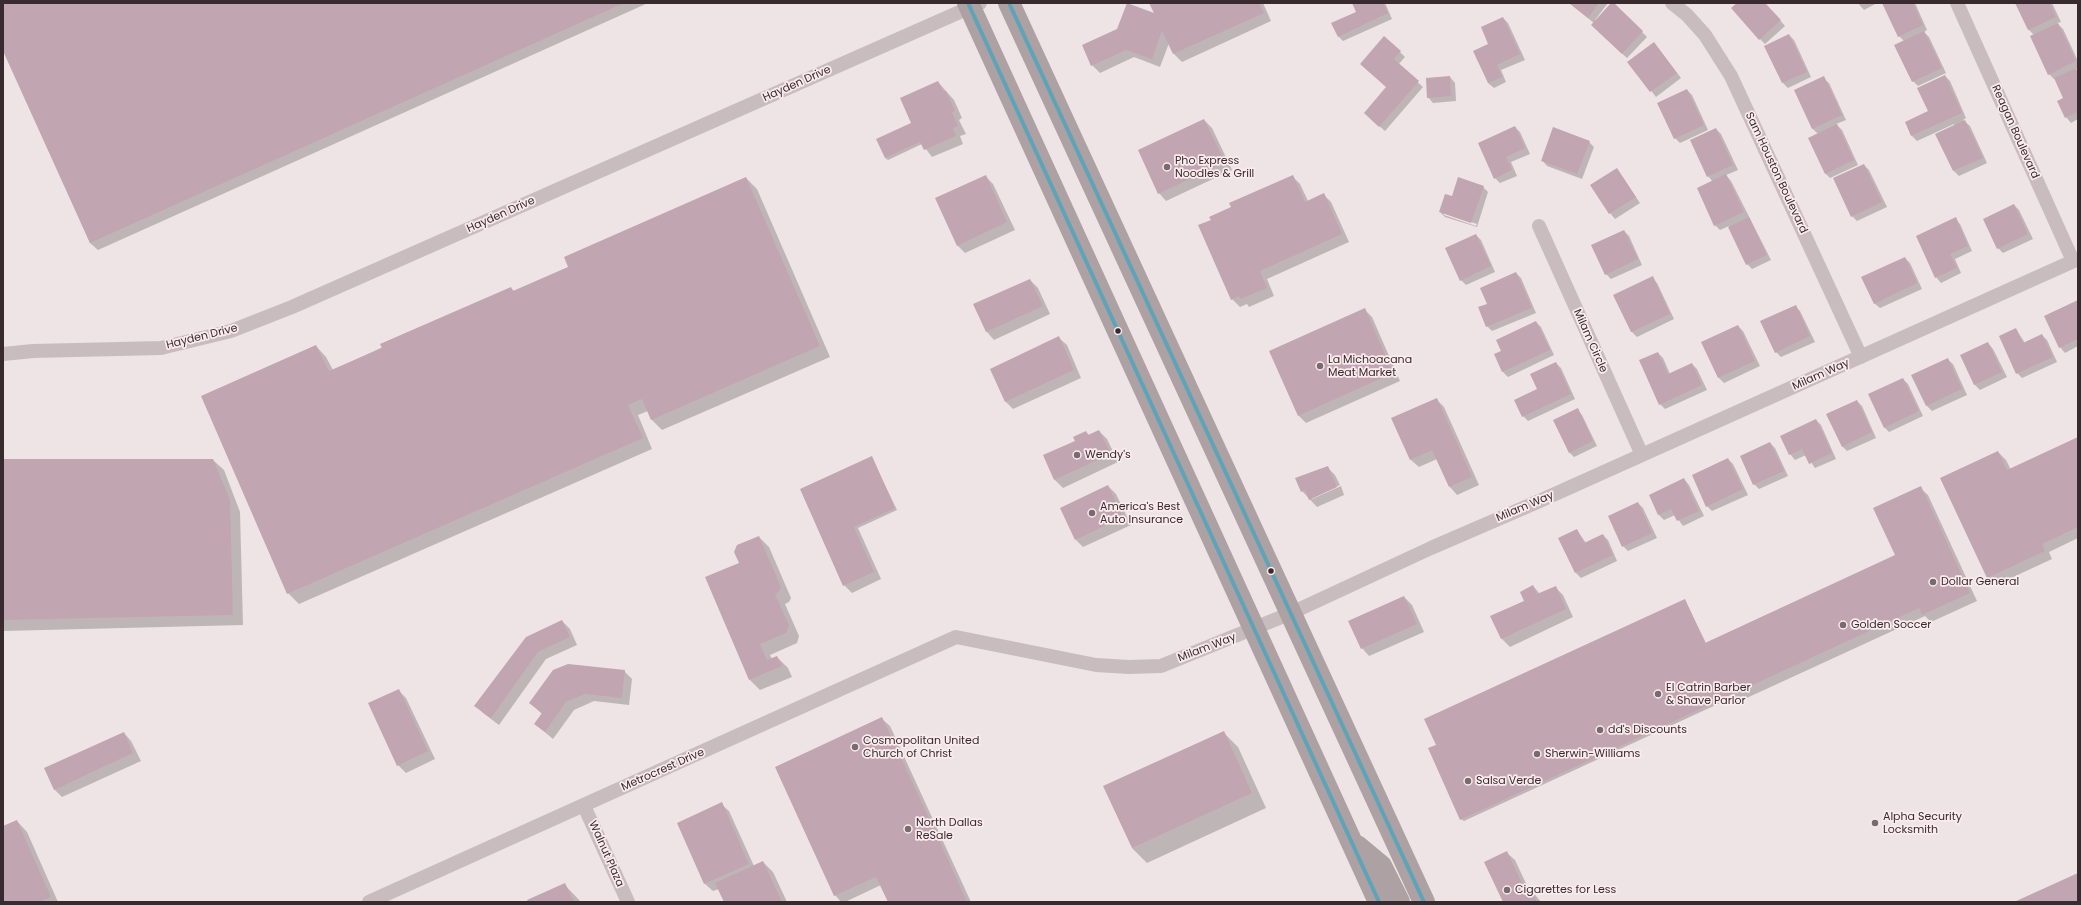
<!DOCTYPE html>
<html>
<head>
<meta charset="utf-8">
<style>
  body { margin:0 }
  #map { position:relative; width:2081px; height:905px; overflow:hidden; background:#eee3e5; font-family:Poppins,sans-serif }
  canvas { display:block }
  .frame { position:absolute; inset:0; border:4px solid #392a2f; pointer-events:none }
</style>
</head>
<body>
<div id="map">
<canvas width="2081" height="905"></canvas>
<div class="frame"></div>
</div>
<script>
const context = document.querySelector('canvas').getContext('2d');
context.lineJoin = 'round';
function fill(path, color) { context.fillStyle = color; context.fill(path, 'evenodd'); }
const toPath = rows => new Path2D(rows.map(r => 'M' + r).join(''));
function stroke(path, color, width, dash) { context.strokeStyle = color; context.lineWidth = width; context.lineCap = dash ? 'butt' : 'round'; context.setLineDash(dash || []); context.stroke(path); }
function drawText(font, color, halo, rows, align = 'center') {
  context.font = font + ' Poppins,sans-serif'; context.lineWidth = 3.5; context.setLineDash([]); context.textBaseline = 'middle'; context.strokeStyle = halo; context.fillStyle = color; for (const [text, x, y, turn = 0] of rows) {
    context.save(); context.translate(x, y); context.rotate((+turn || 0) * Math.PI / 180); context.textAlign = isNaN(turn) ? turn : align; if (halo) context.strokeText(text, 0, 0); context.fillText(text, 0, 0); context.restore();
  }
}
const shadow = toPath([
  [3,3,648,3,98,250,90,243,3,48],
  [1151,3,1263,3,1271,21,1182,62,1174,54,1169,43,1160,67,1134,57,1100,73,1092,65,1156,15],
  [1353,3,1385,3,1392,19,1343,41,1338,36,1358,13],
  [1569,3,1608,3,1595,20,1596,21,1613,3,1647,37,1627,58,1597,30,1594,23],
  [1738,3,1765,3,1785,26,1765,44,1760,39],
  [1858,3,1877,3,1864,10],
  [1883,3,1915,3,1927,30,1924,32,1929,37,1946,73,1918,86,1913,81,1904,41,1899,36],
  [2016,3,2052,3,2061,22,2057,23,2063,29,2078,61,2078,68,2075,69,2078,72,2078,119,2071,123,2066,117,2065,99,2056,78,2054,79,2049,74,2034,35,2028,29],
  [1503,18,1508,23,1525,60,1501,70,1506,82,1494,88,1488,83],
  [1789,35,1794,40,1811,77,1788,88,1783,83,1766,46],
  [1654,43,1681,78,1656,97,1629,62],
  [1400,52,1405,57,1398,65,1423,87,1385,131,1370,118,1387,87,1366,69],
  [1945,76,1950,81,1966,118,1963,120,1970,126,1987,163,1959,176,1954,171,1937,134,1955,126,1954,124,1917,141,1912,136,1906,123,1929,112],
  [1450,77,1455,83,1456,101,1433,103,1428,97],
  [1823,78,1829,83,1846,120,1836,124,1842,130,1858,165,1830,178,1825,173,1818,134,1812,128],
  [938,82,954,100,962,118,959,120,966,134,960,136,963,144,932,157,922,144,888,160,885,158,915,128],
  [1687,90,1692,95,1708,130,1680,143,1675,138],
  [1204,120,1212,128,1232,170,1166,201,1159,193],
  [1515,127,1520,132,1530,154,1511,162,1517,176,1500,183,1495,178],
  [1716,129,1721,134,1738,170,1726,175,1731,181,1771,260,1752,269,1747,264,1729,226,1720,230,1715,225,1713,182,1708,176],
  [1589,142,1594,147,1582,179,1547,166,1542,160],
  [1864,165,1869,170,1887,207,1857,221,1852,216],
  [1617,169,1640,203,1615,219,1610,213],
  [985,176,993,184,1015,230,965,253,957,245],
  [1292,176,1300,184,1308,201,1323,194,1331,202,1349,242,1267,279,1274,296,1249,307,1247,304,1240,307,1232,299,1212,220],
  [746,178,757,189,830,357,662,430,652,420,648,411,638,415,652,449,299,604,288,593,316,346,326,357,333,370,511,288,514,291,569,267],
  [1483,187,1488,192,1477,227,1445,217,1440,212,1453,198],
  [1444,213,1477,224,1476,226,1444,215],
  [2014,205,2019,210,2033,239,2003,253,1998,248],
  [1955,219,1960,224,1972,251,1955,259,1961,273,1941,283,1936,277],
  [1624,231,1629,236,1642,265,1611,279,1606,274],
  [1476,235,1481,240,1495,272,1466,285,1461,280],
  [1905,258,1910,263,1922,289,1880,308,1874,303],
  [1516,273,1521,278,1536,313,1492,331,1487,326,1488,304],
  [1652,278,1657,283,1674,319,1637,337,1632,332,1615,295],
  [1030,280,1038,288,1050,314,994,340,987,332,974,305],
  [2078,301,2078,346,2065,353,2060,347],
  [1795,306,1800,311,1815,342,1781,357,1776,352],
  [1364,309,1372,317,1400,381,1306,423,1298,415],
  [1536,322,1541,327,1554,355,1508,377,1503,372,1503,351],
  [1738,326,1743,331,1760,366,1724,383,1719,378,1703,342],
  [2016,329,2025,343,2042,335,2047,340,2057,362,2022,378,2017,373],
  [1059,338,1067,345,1081,378,1013,409,1005,401],
  [1988,343,1993,349,2007,377,1980,390,1975,385,1962,356],
  [1658,353,1663,358,1670,374,1692,364,1697,369,1707,390,1665,409,1660,404],
  [1947,359,1953,364,1967,395,1932,411,1927,406,1913,376],
  [1556,363,1561,368,1575,399,1528,421,1523,416],
  [1903,379,1908,384,1923,416,1889,432,1884,427],
  [1436,399,1444,407,1479,485,1457,495,1450,487,1437,459,1419,467,1411,460,1393,419],
  [1857,401,1862,406,1876,438,1847,451,1842,446],
  [1577,410,1582,415,1597,446,1574,457,1569,452],
  [1816,420,1821,425,1836,459,1815,468,1806,455,1795,460,1790,454],
  [1099,431,1107,439,1118,462,1063,488,1055,480,1044,456,1076,442,1086,432,1089,435],
  [2078,438,2078,538,2049,552,2052,559,1996,585,1988,577,1998,452,2006,460,2011,470],
  [1770,443,1775,448,1788,476,1759,489,1754,484],
  [872,458,897,510,858,528,881,579,852,593,844,585,801,490],
  [1728,459,1733,464,1748,495,1712,511,1707,506],
  [3,460,213,460,224,470,240,512,243,625,3,631],
  [1327,467,1335,475,1340,485,1311,498,1312,499,1341,486,1344,495,1317,507,1302,491],
  [1684,479,1689,485,1704,516,1683,526,1675,515,1664,520,1659,515,1650,495],
  [1108,486,1116,494,1131,525,1083,547,1076,540],
  [1920,488,1928,495,1977,601,1931,622,1925,616,1738,702,1727,691,1726,692,1731,698,1464,821,1461,819,1437,745,1685,600,1706,643,1896,556],
  [1638,503,1643,508,1657,538,1628,551,1623,546],
  [1577,530,1586,543,1603,535,1608,540,1617,561,1581,578,1576,573],
  [759,537,769,547,791,598,789,602,785,604,799,636,797,643,770,655,772,659,777,657,788,668,792,677,760,690,750,680,706,578,740,563],
  [1533,586,1540,594,1555,587,1563,595,1573,617,1510,647,1502,639,1492,616,1525,601],
  [1404,597,1412,605,1424,632,1369,656,1362,648],
  [562,621,570,629,577,645,546,659,499,725,483,713,475,705],
  [624,671,632,679,629,705,594,701,574,710,553,739,535,724,542,714,530,703],
  [398,690,406,698,435,759,406,773,398,765],
  [882,719,890,726,971,902,889,902,881,885,845,902,841,902,835,895],
  [1223,732,1238,747,1266,808,1147,863,1132,848],
  [124,733,131,741,141,761,62,797,54,789],
  [721,804,729,811,754,866,763,862,773,872,787,902,725,902,719,889,713,891,705,884,678,823],
  [17,821,27,832,58,902,3,902,3,827],
  [1507,853,1515,860,1530,892,1532,891,1541,902,1504,902],
  [564,884,581,902,529,902]
]);
const building = toPath([
  [3,3,624,3,90,243,3,51],
  [1127,3,1154,13,1149,3,1259,3,1264,13,1173,54,1162,31,1152,59,1126,50,1091,66,1082,45,1117,29],
  [1352,3,1383,3,1388,13,1338,37,1331,23,1356,12],
  [1569,3,1599,3,1588,18],
  [1611,3,1614,3,1643,31,1622,54,1591,25],
  [1737,3,1765,3,1781,20,1759,40,1731,8],
  [1882,3,1913,3,1923,25,1898,37],
  [2015,3,2050,3,2056,17,2028,30],
  [1503,17,1520,54,1497,65,1502,77,1488,83,1473,51,1488,44,1481,27],
  [2058,23,2076,61,2048,75,2030,36],
  [1924,31,1942,68,1912,82,1894,45],
  [1789,34,1807,72,1782,83,1764,46],
  [1384,36,1401,51,1394,59,1419,81,1379,127,1364,113,1386,87,1360,64],
  [1654,42,1677,73,1650,92,1627,62],
  [2076,68,2078,73,2078,112,2065,118,2057,101,2063,98,2054,78],
  [1945,75,1962,113,1911,136,1905,122,1928,111,1917,88],
  [1450,76,1451,96,1427,98,1426,78],
  [1824,76,1842,115,1812,129,1794,90],
  [938,81,944,92,946,91,955,111,952,112,958,126,953,128,956,136,924,150,920,142,885,158,876,139,911,123,900,98],
  [1687,89,1704,125,1674,139,1657,103],
  [1204,119,1225,162,1158,194,1138,150],
  [1965,120,1983,158,1953,171,1935,134],
  [1837,124,1854,160,1825,174,1808,138],
  [1515,126,1525,148,1506,157,1512,170,1494,179,1478,143],
  [1553,127,1590,141,1577,174,1541,161],
  [1716,128,1733,165,1707,177,1690,140],
  [1864,164,1882,202,1851,217,1833,178],
  [1617,168,1636,197,1609,214,1590,185],
  [1726,174,1744,212,1714,226,1697,188],
  [986,175,1007,222,957,246,935,198],
  [1293,175,1305,202,1324,193,1342,234,1260,271,1267,288,1241,299,1239,296,1231,300,1198,225,1211,220,1209,217,1231,207,1229,203],
  [746,177,820,346,651,420,642,399,628,405,643,438,287,594,201,396,316,345,329,371,382,348,380,344,511,287,513,291,568,267,564,257],
  [1458,177,1484,186,1471,223,1439,212,1445,194,1452,196],
  [2014,204,2028,234,1997,249,1983,219],
  [1749,217,1767,255,1746,265,1728,227],
  [1956,217,1968,246,1950,254,1957,268,1935,278,1916,236],
  [1624,230,1638,259,1605,275,1591,245],
  [1476,234,1491,266,1460,281,1445,248],
  [1905,257,1917,283,1874,304,1861,277],
  [1516,272,1532,308,1486,327,1478,307,1487,304,1480,288],
  [1653,276,1670,314,1631,332,1613,295],
  [1030,279,1043,306,986,332,973,304],
  [2078,300,2078,339,2059,348,2044,316],
  [1796,305,1810,336,1775,353,1760,321],
  [1365,308,1393,373,1298,416,1269,351],
  [1536,321,1550,350,1502,372,1494,354,1501,351,1496,340],
  [1738,325,1755,361,1718,378,1701,342],
  [2016,328,2023,343,2042,334,2053,357,2016,374,1999,336],
  [1059,336,1074,370,1005,402,990,369],
  [1988,342,2002,372,1974,385,1960,355],
  [1658,352,1668,374,1692,363,1702,385,1659,405,1639,360],
  [1948,358,1962,389,1926,406,1911,375],
  [1556,362,1571,394,1522,417,1514,400,1537,389,1530,374],
  [1903,378,1919,411,1884,428,1868,394],
  [1437,398,1472,477,1449,487,1432,450,1410,460,1391,418],
  [1857,400,1872,432,1842,447,1826,414],
  [1578,408,1593,441,1569,453,1553,420],
  [1816,419,1832,453,1809,464,1802,449,1789,455,1780,436],
  [1099,430,1111,454,1054,480,1043,455,1075,441,1073,437,1086,431,1088,435],
  [2078,437,2078,527,2042,544,2045,551,1987,578,1940,478,1998,451,2007,470],
  [1770,442,1784,471,1753,485,1740,456],
  [872,456,895,508,854,527,874,572,843,586,800,489],
  [1728,458,1743,489,1706,507,1692,475],
  [3,459,213,459,230,500,233,615,3,620],
  [1328,466,1337,487,1309,500,1305,490,1301,492,1295,478],
  [1684,478,1699,511,1677,521,1671,509,1658,515,1649,495],
  [1108,485,1123,517,1075,540,1060,508],
  [1921,486,1970,593,1922,615,1919,608,1460,820,1428,748,1436,745,1424,719,1685,599,1705,643,1895,555,1873,508],
  [1638,502,1652,533,1622,547,1608,516],
  [1577,529,1584,543,1603,534,1613,555,1575,573,1558,538],
  [759,536,781,587,779,592,775,594,789,625,786,633,760,644,767,660,777,656,782,666,749,680,705,577,739,563,734,552,737,545],
  [1533,585,1537,594,1556,586,1566,609,1501,639,1490,616,1524,601,1520,592],
  [1404,596,1417,624,1361,649,1348,621],
  [562,620,570,637,538,652,491,718,474,706,526,637],
  [568,664,625,670,622,698,585,694,566,702,545,732,534,724,542,713,529,703,553,670],
  [399,689,428,751,397,766,368,703],
  [882,717,942,846,967,902,888,902,876,877,834,896,775,767],
  [1224,731,1252,793,1132,848,1103,786],
  [124,732,133,753,54,790,44,768],
  [722,802,749,864,704,884,677,823],
  [17,820,51,897,39,902,3,902,3,826],
  [1507,851,1526,892,1532,890,1537,902,1503,902,1484,862],
  [763,861,782,902,724,902,715,883],
  [2078,873,2078,902,2014,902],
  [565,883,574,902,528,902,527,900]
]);
const minor = toPath([
  [1672,3,1687,15,1705,35,1731,76,1861,357],
  [1957,3,2073,261],
  [1539,226,1642,455],
  [3,354,33,351,161,348,231,331,292,307,980,3],
  [584,806,628,902],
  [369,902,956,637,1096,665,1129,667,1161,666,1289,614,1431,548,1535,503,2078,259]
]);
const primary = toPath([
  [968,3,1379,902],
  [1009,3,1424,902],
  [1357,846,1381,866,1399,902]
]);
const bus1 = toPath([
  [968,3,1379,902],
  [1009,3,1424,902]
]);
const markers = [
  [1167,167,4,"#786b6f"],
  [1118,331,3.5,"#392a2f"],
  [1320,366,4,"#786b6f"],
  [1077,455,4,"#786b6f"],
  [1092,513,4,"#786b6f"],
  [1271,571,3.5,"#392a2f"],
  [1933,582,4,"#786b6f"],
  [1843,625,4,"#786b6f"],
  [1658,694,4,"#786b6f"],
  [1600,730,4,"#786b6f"],
  [855,747,4,"#786b6f"],
  [1537,754,4,"#786b6f"],
  [1468,781,4,"#786b6f"],
  [1875,823,4,"#786b6f"],
  [908,829,4,"#786b6f"],
  [1507,890,4,"#786b6f"]
];
const streetNames = [
  ["Hayden Drive",797,84,-24],
  ["Reagan Boulevard",2015,132,66],
  ["Sam Houston Boulevard",1776,173,65],
  ["Hayden Drive",501,215,-24],
  ["Hayden Drive",202,337,-14],
  ["Milam Circle",1590,341,66],
  ["Milam Way",1821,375,-24],
  ["Milam Way",1525,507,-23],
  ["Milam Way",1207,648,-21],
  ["Metrocrest Drive",663,770,-24],
  ["Walnut Plaza",606,854,66]
];
const poiNames = [
  ["Pho Express",1175,161],
  ["Noodles & Grill",1175,174],
  ["La Michoacana",1328,360],
  ["Meat Market",1328,373],
  ["Wendy's",1085,455],
  ["America's Best",1100,507],
  ["Auto Insurance",1100,520],
  ["Dollar General",1941,582],
  ["Golden Soccer",1851,625],
  ["El Catrin Barber",1666,688],
  ["& Shave Parlor",1666,701],
  ["dd's Discounts",1608,730],
  ["Cosmopolitan United",863,741],
  ["Church of Christ",863,754],
  ["Sherwin-Williams",1545,754],
  ["Salsa Verde",1476,781],
  ["Alpha Security",1883,817],
  ["Locksmith",1883,830],
  ["North Dallas",916,823],
  ["ReSale",916,836],
  ["Cigarettes for Less",1515,890]
];
fill(shadow, '#0003');
fill(building, '#c1a5b0');
stroke(minor, '#c8bcbf', 14);
stroke(primary, '#ada1a4', 22);
stroke(bus1, '#5ea4b9', 4);
for (const [x, y, r, color] of markers) { const dot = new Path2D(); dot.arc(x, y, r, 0, 2 * Math.PI); context.fillStyle = color; context.fill(dot); stroke(dot, '#faecee', 1.5); }
drawText('11px', '#392a2f', '#faecee', streetNames);
drawText('11px', '#392a2f', '#faecee', poiNames, 'left');
</script>
</body>
</html>
